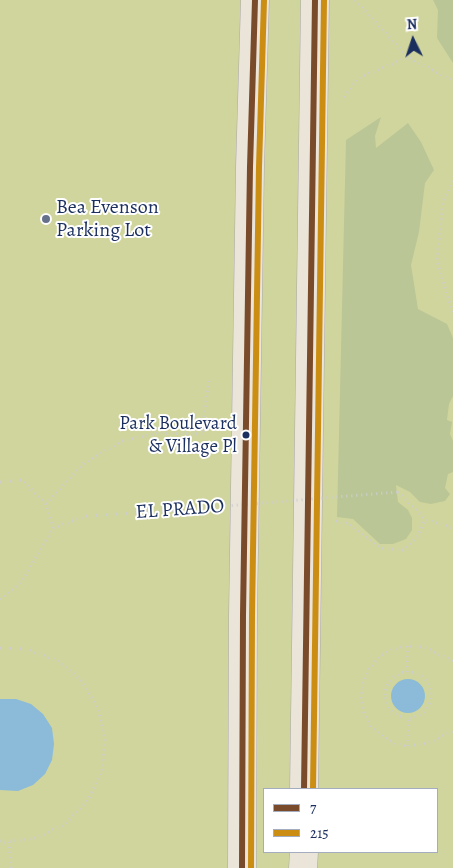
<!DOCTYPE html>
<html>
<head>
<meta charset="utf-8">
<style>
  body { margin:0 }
  #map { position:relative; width:453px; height:868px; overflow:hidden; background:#eee8dd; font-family:Alegreya,serif }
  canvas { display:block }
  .legend { position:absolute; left:263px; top:788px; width:175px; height:65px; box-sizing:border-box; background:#fff; border:1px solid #a4acbf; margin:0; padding:6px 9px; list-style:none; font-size:15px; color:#1b2f5e }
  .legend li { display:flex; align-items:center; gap:10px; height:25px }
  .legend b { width:25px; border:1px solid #a4acbf }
  .north { position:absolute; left:388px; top:15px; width:50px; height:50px; -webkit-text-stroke:4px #fff; paint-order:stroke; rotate:356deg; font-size:14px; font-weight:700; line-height:20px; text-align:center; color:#1b2f5e }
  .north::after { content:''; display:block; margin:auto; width:18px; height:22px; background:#1b2f5e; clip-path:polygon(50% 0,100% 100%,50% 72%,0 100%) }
</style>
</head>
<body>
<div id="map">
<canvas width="453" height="868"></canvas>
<ul class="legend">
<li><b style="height:6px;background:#7a4b2a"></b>7</li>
<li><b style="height:6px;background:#cb8e13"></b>215</li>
</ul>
<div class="north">N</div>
</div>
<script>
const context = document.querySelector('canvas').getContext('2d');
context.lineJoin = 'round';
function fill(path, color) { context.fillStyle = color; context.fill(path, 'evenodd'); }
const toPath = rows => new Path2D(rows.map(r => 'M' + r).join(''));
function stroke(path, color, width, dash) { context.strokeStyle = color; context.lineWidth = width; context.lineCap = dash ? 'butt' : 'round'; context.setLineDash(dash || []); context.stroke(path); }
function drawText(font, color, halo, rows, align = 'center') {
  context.font = font + ' Alegreya,serif'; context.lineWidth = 4; context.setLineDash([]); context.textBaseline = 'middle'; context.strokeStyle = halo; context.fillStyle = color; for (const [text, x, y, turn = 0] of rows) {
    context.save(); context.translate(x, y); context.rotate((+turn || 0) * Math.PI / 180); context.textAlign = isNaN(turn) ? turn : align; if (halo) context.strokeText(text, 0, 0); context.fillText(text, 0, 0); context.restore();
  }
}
const green = toPath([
  [0,0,453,0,453,868,0,868],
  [264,789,437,789,437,852,264,852]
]);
const forest = toPath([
  [433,0,453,0,453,63,437,38,438,10],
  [381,117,375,136,376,148,408,123,421,142,434,170,425,183,419,232,411,265,418,309,447,324,453,338,453,396,449,404,447,420,452,422,450,434,453,441,453,472,448,474,445,488,450,494,445,501,431,504,420,502,410,492,396,485,398,502,408,510,412,518,412,530,406,539,393,544,380,544,353,519,337,517,346,140]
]);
const water = toPath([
  '391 696a17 17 0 1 1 34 0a17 17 0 1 1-34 0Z',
  [0,699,16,699,31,704,43,714,52,728,54,744,52,760,45,774,33,785,18,791,0,790]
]);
const path = toPath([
  [355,0,408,57,453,81],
  [344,97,358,78,408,57],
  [453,181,443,201,437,261,453,314],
  [0,482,22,480,46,504],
  [398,492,425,519,453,528],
  [336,521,350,524,380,548,403,550,418,536,425,519],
  [53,528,46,504,84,463,122,441,158,433,204,434,204,415,209,380],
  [0,599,22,581,53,528,86,516,152,512],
  [0,648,26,649,56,660,81,680,98,708,105,739,102,771,88,800,65,824,36,838,5,842,0,841],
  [453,661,424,647,407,646,393,649,379,657,369,669,363,683,361,698,364,713,371,726,383,737,397,744,408,746,428,743,453,731],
  '385 695a23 23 0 1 1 46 0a23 23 0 1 1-46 0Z',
  [407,672,407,646],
  [408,746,409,719],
  [9,842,11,868],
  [451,868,453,868]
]);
const major = toPath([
  [304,789,315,0],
  [242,868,243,615,250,167,255,0],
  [303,868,304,852]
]);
const pathBridge = toPath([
  [152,512,398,492]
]);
const bus1 = toPath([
  [304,789,315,0],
  [242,868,243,615,250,167,255,0]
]);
const bus2 = toPath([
  [313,789,324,0],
  [251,868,252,615,259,167,264,0]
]);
const markers = [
  [46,219,5,"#65708a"],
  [246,435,4.5,"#1b2f5e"]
];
const busNames = [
  ["Park Boulevard",237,424],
  ["& Village Pl",237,447]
];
const poiNames = [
  ["Bea Evenson",56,208],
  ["Parking Lot",56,231]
];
const streetNames = [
  ["EL PRADO",180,510,-4]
];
fill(green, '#d0d59d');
fill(forest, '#bbc696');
fill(water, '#8bbbd9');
stroke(major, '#aaa9a9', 29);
stroke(path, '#cdcdce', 3, [1, 4]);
stroke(major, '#ebe4d9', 28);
stroke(pathBridge, '#cdcdce', 3, [1, 4]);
stroke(bus1, '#7a4b2a', 6);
stroke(bus2, '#cb8e13', 6);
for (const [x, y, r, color] of markers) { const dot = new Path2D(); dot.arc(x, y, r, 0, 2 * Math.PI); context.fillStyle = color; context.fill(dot); stroke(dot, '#fff', 2); }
drawText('19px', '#1b2f5e', '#fff', busNames, 'right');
drawText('20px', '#1b2f5e', '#fff', poiNames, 'left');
drawText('20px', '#1b2f5e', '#fff', streetNames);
</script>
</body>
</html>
